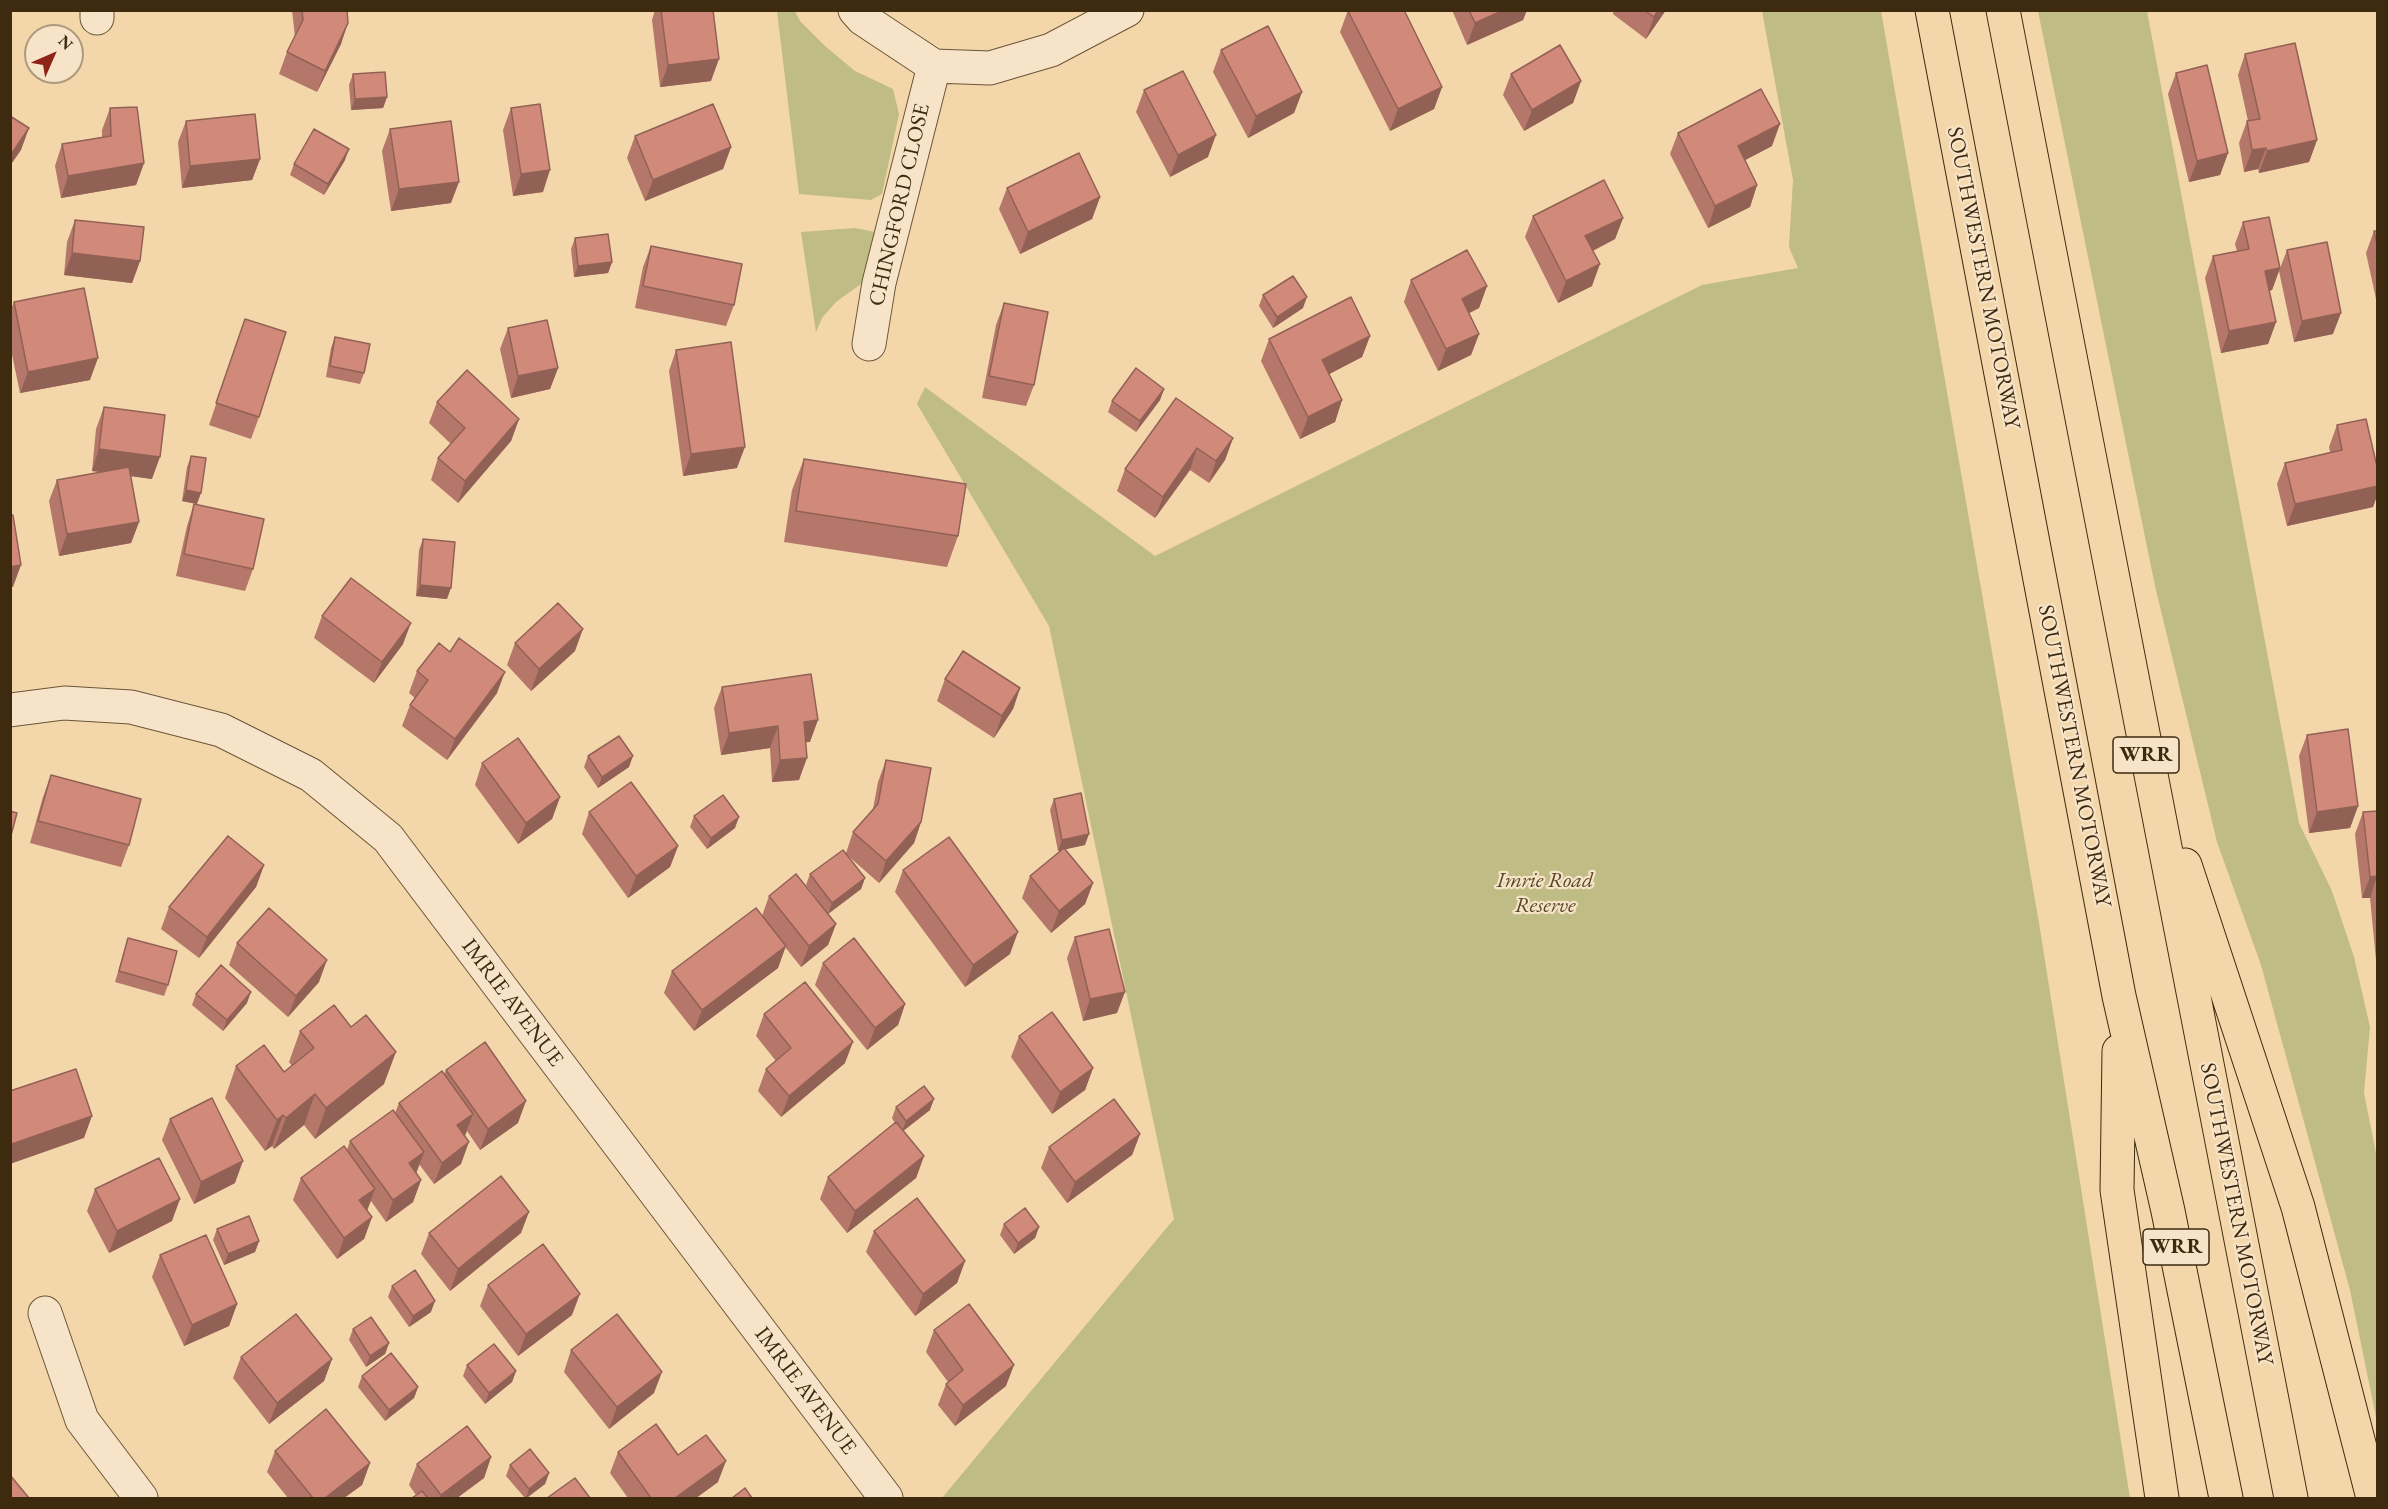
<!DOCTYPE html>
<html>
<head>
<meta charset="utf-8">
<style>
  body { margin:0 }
  #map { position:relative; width:2388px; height:1509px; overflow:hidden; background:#f3d6aa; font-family:"EB Garamond",serif }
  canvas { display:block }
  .frame { position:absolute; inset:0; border:12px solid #3e2a0f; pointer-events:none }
  .north { position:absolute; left:24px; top:24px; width:60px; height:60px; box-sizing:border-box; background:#f7e4c8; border:2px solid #ad9a7e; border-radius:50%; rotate:45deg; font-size:16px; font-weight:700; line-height:24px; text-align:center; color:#3e2a0f }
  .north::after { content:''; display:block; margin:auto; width:21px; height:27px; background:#8f2418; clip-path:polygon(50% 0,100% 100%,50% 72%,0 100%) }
</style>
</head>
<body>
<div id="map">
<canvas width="2388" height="1509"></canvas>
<div class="frame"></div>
<div class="north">N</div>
</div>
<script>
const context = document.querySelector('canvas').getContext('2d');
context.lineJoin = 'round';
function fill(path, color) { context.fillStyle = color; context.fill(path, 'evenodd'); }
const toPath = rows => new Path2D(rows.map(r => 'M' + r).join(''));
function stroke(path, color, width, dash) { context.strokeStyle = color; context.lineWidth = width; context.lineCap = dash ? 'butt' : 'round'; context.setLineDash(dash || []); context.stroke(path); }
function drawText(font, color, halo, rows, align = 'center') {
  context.font = font + ' "EB Garamond",serif'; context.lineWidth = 4.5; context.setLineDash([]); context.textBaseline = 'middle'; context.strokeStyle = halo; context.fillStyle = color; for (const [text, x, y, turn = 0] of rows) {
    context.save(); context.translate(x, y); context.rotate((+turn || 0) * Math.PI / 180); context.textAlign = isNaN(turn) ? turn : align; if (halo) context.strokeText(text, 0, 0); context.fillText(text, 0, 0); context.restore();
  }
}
const green = toPath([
  [777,11,795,11,800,21,825,46,855,71,893,89,899,114,882,194,871,200,799,194],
  [1762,11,1881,11,2039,923,2130,1498,942,1498,1174,1219,1049,626,917,404,925,387,1155,556,1702,285,1798,268,1789,247,1793,180],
  [2038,11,2147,11,2299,823,2332,891,2354,957,2370,1027,2364,1093,2378,1163,2377,1422,2350,1290,2261,965,2217,842,2155,586],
  [855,228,875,232,865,281,836,302,822,318,816,332,801,232]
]);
const minor = toPath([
  [97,10,97,18],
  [855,10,863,19,934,66,990,68,1051,50,1127,10],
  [869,344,879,283,934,66],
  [10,710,64,703,131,707,221,730,311,775,388,838,886,1498],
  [45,1313,82,1420,141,1498]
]);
const motorway = toPath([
  [1932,10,2119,996,2168,1211,2226,1498],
  [2003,10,2291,1498],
  [2185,865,2298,1207,2373,1498],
  [2119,1051,2117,1190,2162,1498]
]);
const wall = toPath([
  [292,10,347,10,341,44,317,92,279,74,287,52,295,37],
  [655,10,713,10,711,81,660,87,652,20],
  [1348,10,1442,87,1434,109,1390,131,1340,32],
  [1452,10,1527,10,1523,20,1467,45],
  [1614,10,1666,10,1646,39,1613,14],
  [1221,50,1302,92,1294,113,1248,138,1213,72],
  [2245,54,2317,140,2309,162,2259,173,2258,169,2244,172,2239,143,2247,121,2248,121,2238,75],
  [2176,73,2228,153,2220,175,2189,182,2168,94],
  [353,74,387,97,383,108,351,110,349,85],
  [1511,74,1581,81,1573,103,1524,131,1503,95],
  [1144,90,1208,157,1170,177,1136,112],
  [110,108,144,163,136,185,61,198,55,166,62,144,102,137,102,130],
  [511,108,543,192,513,196,503,130],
  [186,121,260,159,252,180,182,188,178,142],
  [390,129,451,203,391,211,382,151],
  [1678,133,1772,146,1745,160,1757,185,1750,207,1708,228,1670,154],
  [635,136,731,147,723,169,645,201,627,158],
  [345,160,324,195,290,175,294,164],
  [1007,188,1100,197,1092,219,1020,254,999,209],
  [1533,216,1623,218,1615,239,1593,251,1592,286,1558,303,1525,237],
  [75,220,140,261,132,283,64,275,67,242],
  [2243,222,2280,268,2272,290,2269,291,2276,322,2268,344,2221,353,2205,278,2213,256,2237,251,2235,244],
  [2374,231,2378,231,2378,308,2366,253],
  [575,238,612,262,608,273,574,277,571,249],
  [651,246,734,305,726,326,635,308,643,267],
  [2287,250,2333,334,2294,342,2279,271],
  [1411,280,1487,286,1479,308,1469,313,1479,334,1471,355,1438,371,1404,302],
  [1263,295,1303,308,1273,328,1259,306],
  [14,302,90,380,20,393,10,345,10,311],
  [1004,303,1034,385,1026,406,982,398,996,325],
  [245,319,259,417,251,439,209,425],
  [508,328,558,368,550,389,511,398,500,349],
  [1370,336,1362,357,1329,374,1342,400,1335,422,1300,439,1261,361,1269,339],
  [335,337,364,373,360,384,326,377,331,348],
  [676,350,737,468,683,476,669,371],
  [1164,389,1160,400,1136,432,1108,412,1112,401],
  [437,402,519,419,511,441,458,503,431,480,438,458,451,444,429,423],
  [104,407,152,479,131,476,139,522,131,543,59,556,49,501,57,480,102,472,92,471,96,429],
  [2337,425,2378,471,2378,493,2373,507,2287,526,2277,484,2285,463,2330,452,2329,447],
  [1233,438,1225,460,1209,483,1190,470,1155,518,1117,491,1125,469],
  [191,456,197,504,182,501,187,467],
  [804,459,958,536,947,567,784,542,792,490],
  [194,504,253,569,245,591,176,576,187,526],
  [423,539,447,599,416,596,419,550],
  [322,616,403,644,374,683,314,638],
  [515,643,575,651,531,691,507,665],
  [417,671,497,693,447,760,402,726,410,705,415,698,409,693],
  [945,679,1020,688,1013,709,994,738,937,701],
  [722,687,810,742,805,742,799,780,772,782,770,748,721,755,714,708],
  [2307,735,2358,806,2350,828,2309,833,2299,756],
  [588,756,629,767,598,788,584,767],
  [886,760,921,822,914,843,879,883,847,855,865,878,861,889,828,914,836,924,828,945,801,967,785,947,778,968,694,1031,664,993,672,971,762,916,769,896,822,906,806,885,810,874,846,853,853,832,873,809,878,782],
  [482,763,560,797,552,819,518,844,475,785],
  [51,775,129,845,121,867,30,843,43,797],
  [1054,799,1085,845,1065,849,1093,883,1085,904,1051,933,1022,898,1030,876,1062,850,1058,851,1050,810],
  [2378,811,2378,970,2377,970,2370,898,2362,898,2355,834,2363,812],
  [589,812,678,846,670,867,628,898,582,834],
  [694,816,735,828,707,849,690,827],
  [264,865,256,887,199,958,161,929,169,907],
  [903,870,1010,954,965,987,895,892],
  [1075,937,1117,1013,1083,1021,1067,958],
  [128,938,168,985,164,996,115,982],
  [237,943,319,982,288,1017,229,965],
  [823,963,905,1004,898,1025,867,1050,815,985],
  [196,994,247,1003,223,1031,192,1005],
  [764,1014,845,1063,781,1117,758,1091,766,1069,776,1061,756,1036],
  [300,1031,384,1084,315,1139,304,1125,274,1149,272,1146,265,1151,225,1098,236,1066,284,1072,292,1066,289,1062],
  [1019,1036,1093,1068,1085,1090,1052,1114,1011,1057],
  [446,1070,518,1123,480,1150,467,1131,465,1136,461,1164,434,1184,419,1164,416,1173,421,1180,413,1202,386,1222,371,1201,367,1211,372,1217,364,1239,337,1259,293,1200,301,1178,347,1150,350,1141,395,1113,399,1103,444,1075],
  [896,1107,930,1110,903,1130,924,1156,916,1178,847,1233,820,1199,828,1177,895,1123,892,1118],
  [170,1119,235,1183,194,1204,162,1140],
  [1140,1134,1132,1155,1067,1203,1041,1168,1049,1147],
  [95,1189,172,1221,109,1253,87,1211],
  [1004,1224,1039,1227,1035,1238,1014,1254,1000,1235],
  [217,1229,259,1241,255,1252,224,1265,213,1240],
  [874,1231,965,1261,957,1283,915,1316,866,1252],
  [429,1233,521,1233,450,1291,421,1254],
  [160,1255,237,1304,229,1326,184,1346,152,1277],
  [488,1285,572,1315,518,1356,480,1306],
  [392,1286,431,1312,409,1327,388,1297],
  [353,1329,389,1343,385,1354,366,1367,349,1340],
  [934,1330,1006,1386,955,1426,938,1405,946,1384,948,1382,926,1352],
  [571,1350,654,1393,609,1429,564,1372],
  [241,1357,332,1359,324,1381,269,1424,233,1378],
  [467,1365,516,1371,512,1382,485,1404,463,1376],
  [362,1376,418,1387,414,1398,385,1421,358,1387],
  [275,1451,370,1463,362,1485,344,1498,288,1498,267,1472],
  [618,1452,678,1455,718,1482,696,1498,628,1498,610,1473],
  [491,1457,484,1478,457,1498,412,1498,416,1495,409,1485,417,1464],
  [510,1465,549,1473,545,1484,527,1498,525,1498,506,1476]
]);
const shadedWall = toPath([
  [1504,10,1527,10,1523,20,1467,45,1475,23],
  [1658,10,1666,10,1646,39,1654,17],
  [348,23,341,44,317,92,325,71],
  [719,59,711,81,660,87,668,65],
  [1581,81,1573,103,1524,131,1532,110],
  [1442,87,1434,109,1390,131,1398,109],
  [1302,92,1294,113,1248,138,1256,116],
  [387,97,383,108,351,110,355,99],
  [1780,124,1772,146,1730,168,1738,146],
  [29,128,21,150,10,166,10,156],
  [1216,135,1208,157,1170,177,1178,155],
  [2317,140,2309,162,2259,173,2267,151],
  [731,147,723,169,645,201,653,180],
  [2266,148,2258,169,2244,172,2252,150],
  [349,149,345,160,324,195,328,184],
  [2228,153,2220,175,2189,182,2197,161],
  [260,159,252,180,182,188,190,166],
  [144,163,136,185,61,198,68,176],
  [550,170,543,192,513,196,521,174],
  [459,182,451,203,391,211,399,189],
  [1757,185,1750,207,1708,228,1715,206],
  [1100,197,1092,219,1020,254,1028,232],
  [1623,218,1615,239,1578,258,1585,236],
  [72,253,140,261,132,283,64,275],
  [612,262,608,273,574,277,578,266],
  [1600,264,1592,286,1558,303,1566,281],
  [2280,268,2272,290,2257,293,2265,271],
  [1487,286,1479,308,1454,321,1462,299],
  [1307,297,1303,308,1273,328,1277,317],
  [2341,313,2333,334,2294,342,2302,321],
  [2276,322,2268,344,2221,353,2229,331],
  [1479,334,1471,355,1438,371,1446,349],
  [1370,336,1362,357,1314,382,1322,360],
  [98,358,90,380,20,393,28,372],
  [558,368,550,389,511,398,518,376],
  [1164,389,1160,400,1136,432,1140,421],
  [1342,400,1335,422,1300,439,1308,417],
  [519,419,511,441,458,503,465,481],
  [1233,438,1225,460,1209,483,1216,461],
  [745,447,737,468,683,476,691,454],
  [1197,448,1190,470,1155,518,1163,497],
  [99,449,160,457,152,479,92,471],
  [2378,486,2378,493,2373,507,2287,526,2295,504],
  [186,490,201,493,197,504,182,501],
  [139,522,131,543,59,556,67,534],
  [21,565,13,587,10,587,10,567],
  [420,585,451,588,447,599,416,596],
  [411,623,403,644,374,683,382,662],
  [583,629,575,651,531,691,539,669],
  [505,672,497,693,447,760,455,739],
  [1020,688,1013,709,994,738,1002,716],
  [818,720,810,742,796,743,804,722],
  [778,726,770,748,721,755,729,733],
  [633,756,629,767,598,788,602,777],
  [807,758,799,780,772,782,780,760],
  [560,797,552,819,518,844,526,823],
  [2358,806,2350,828,2309,833,2317,812],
  [739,817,735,828,707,849,711,838],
  [921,822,914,843,879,883,886,861],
  [1089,834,1085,845,1058,851,1062,840],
  [678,846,670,867,628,898,636,876],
  [264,865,256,887,199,958,207,937],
  [2377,876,2370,898,2362,898,2370,877],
  [865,878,861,889,828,914,832,903],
  [1093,883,1085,904,1051,933,1059,911],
  [836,924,828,945,801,967,809,946],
  [1018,932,1010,954,965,987,973,965],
  [786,946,778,968,694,1031,702,1010],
  [327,960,319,982,288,1017,296,996],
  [251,992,247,1003,223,1031,227,1020],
  [1125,992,1117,1013,1083,1021,1090,999],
  [905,1004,898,1025,867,1050,875,1028],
  [853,1042,845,1063,781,1117,789,1096],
  [396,1052,384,1084,315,1139,326,1108],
  [1093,1068,1085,1090,1052,1114,1060,1092],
  [315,1094,304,1125,274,1149,286,1118],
  [934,1099,930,1110,902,1132,906,1121],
  [526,1101,518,1123,480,1150,488,1129],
  [473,1114,465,1135,449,1147,457,1125],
  [283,1115,272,1146,265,1151,277,1120],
  [92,1116,84,1138,10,1164,10,1150,12,1144],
  [1140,1134,1132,1155,1067,1203,1075,1182],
  [469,1142,461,1164,434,1184,442,1163],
  [424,1152,416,1174,409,1163],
  [924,1156,916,1178,847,1233,855,1211],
  [243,1161,235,1183,194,1204,201,1182],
  [421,1180,413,1202,386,1222,393,1200],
  [375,1189,367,1210,351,1222,359,1200],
  [180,1199,172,1221,109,1253,117,1231],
  [529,1212,521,1233,450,1291,458,1269],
  [372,1217,364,1239,337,1259,344,1238],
  [1039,1227,1035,1238,1014,1254,1018,1243],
  [259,1241,255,1252,224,1265,228,1254],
  [965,1261,957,1283,915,1316,923,1294],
  [580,1294,572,1315,518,1356,526,1334],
  [435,1301,431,1312,409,1327,413,1316],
  [237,1304,229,1326,184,1346,192,1325],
  [389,1343,385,1354,366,1367,370,1356],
  [332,1359,324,1381,269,1424,277,1403],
  [1014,1365,1006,1386,955,1426,963,1405],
  [516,1371,512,1382,485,1404,489,1393],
  [662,1372,654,1393,609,1429,617,1407],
  [418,1387,414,1398,385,1421,389,1410],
  [491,1457,484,1478,457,1498,440,1498,441,1495],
  [726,1461,718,1482,696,1498,675,1498],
  [370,1463,362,1485,344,1498,325,1498],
  [549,1473,545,1484,526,1498,529,1489]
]);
const building = toPath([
  [302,10,347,10,348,23,325,71,287,52,303,20,302,10],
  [661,10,713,10,719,59,668,65,661,10],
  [1404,10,1442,87,1398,109,1348,11,1404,10],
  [1469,10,1504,10,1475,23,1469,10],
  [1644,10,1658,10,1654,17,1644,10],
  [1268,26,1302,92,1256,116,1221,50,1268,26],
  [2295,43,2317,140,2267,151,2266,148,2252,150,2247,121,2260,119,2245,54,2295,43],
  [1560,45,1581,81,1532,110,1511,74,1560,45],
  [2207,65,2228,153,2197,161,2176,73,2207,65],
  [1183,71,1216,135,1178,155,1144,90,1183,71],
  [385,72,387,97,355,99,353,74,385,72],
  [1761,89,1780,124,1738,146,1757,185,1715,206,1678,133,1761,89],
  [540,104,550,170,521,174,511,108,540,104],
  [713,104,731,147,653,180,635,136,713,104],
  [137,107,144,163,68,176,62,144,111,136,110,108,137,107],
  [255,114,260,159,190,166,186,121,255,114],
  [10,116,29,128,10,156,10,116],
  [451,121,459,182,399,189,390,129,451,121],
  [314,129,349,149,328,184,294,164,314,129],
  [1079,153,1100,197,1028,232,1007,188,1079,153],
  [1604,180,1623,218,1585,236,1600,264,1566,281,1533,216,1604,180],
  [2269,217,2280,268,2265,271,2276,322,2229,331,2213,256,2249,249,2243,222,2269,217],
  [75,220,144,227,140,261,72,253,75,220],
  [2374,231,2378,231,2378,248,2374,231],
  [608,234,612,262,578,266,575,238,608,234],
  [2327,242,2341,313,2302,321,2287,250,2327,242],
  [651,246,742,264,734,305,643,286,651,246],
  [1467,250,1487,286,1462,299,1479,334,1446,349,1411,280,1467,250],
  [1293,276,1307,297,1277,317,1263,295,1293,276],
  [84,288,98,358,28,372,14,302,84,288],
  [1351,297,1370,336,1322,360,1342,400,1308,417,1269,339,1351,297],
  [1004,303,1048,312,1034,385,989,376,1004,303],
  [245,319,286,332,259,417,216,403,245,319],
  [547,320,558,368,518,376,508,328,547,320],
  [335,337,370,344,364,373,330,366,335,337],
  [731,342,745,447,691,454,676,350,731,342],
  [1136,368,1164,389,1140,421,1112,401,1136,368],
  [467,370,519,419,465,481,438,458,465,428,437,402,467,370],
  [1176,398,1233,438,1216,461,1197,448,1163,497,1125,469,1176,398],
  [104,407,165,415,160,457,99,449,104,407],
  [2366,419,2378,471,2378,486,2295,504,2285,463,2342,450,2337,425,2366,419],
  [191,456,206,458,201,493,186,490,191,456],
  [804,459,966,484,958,536,796,511,804,459],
  [129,467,139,522,67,534,57,480,129,467],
  [194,504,264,519,253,569,184,554,194,504],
  [10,515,13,515,21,565,10,567,10,515],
  [423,539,455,542,451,588,420,585,423,539],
  [351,578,411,623,382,662,322,616,351,578],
  [558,603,583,629,539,669,515,643,558,603],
  [459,638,505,672,455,739,410,705,428,680,417,671,439,643,450,652,459,638],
  [963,651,1020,688,1002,716,945,679,963,651],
  [811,674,818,720,804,722,807,758,780,760,778,726,729,733,722,687,811,674],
  [2348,729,2358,806,2317,812,2307,735,2348,729],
  [619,736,633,756,602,777,588,756,619,736],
  [518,738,560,797,526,823,482,763,518,738],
  [886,760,931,768,921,822,886,861,853,832,878,804,886,760],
  [51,775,141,799,129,845,38,821,51,775],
  [631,782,678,846,636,876,589,812,631,782],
  [1081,793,1089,834,1062,840,1054,799,1081,793],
  [723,795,739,817,711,838,694,816,723,795],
  [10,811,17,813,10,839,10,811],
  [2378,811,2378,877,2377,876,2370,877,2363,812,2378,811],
  [228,836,264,865,207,937,169,907,228,836],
  [949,837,1018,932,973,965,903,870,949,837],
  [1064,848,1093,883,1059,911,1030,876,1064,848],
  [843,850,865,878,832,903,810,874,843,850],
  [796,874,836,924,809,946,769,896,796,874],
  [269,908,327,960,296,996,237,943,269,908],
  [756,908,786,946,702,1010,672,971,756,908],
  [1109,929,1125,992,1090,999,1075,937,1109,929],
  [128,938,177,951,168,985,119,971,128,938],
  [854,938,905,1004,875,1028,823,963,854,938],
  [221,965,251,992,227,1020,196,994,221,965],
  [805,982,853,1042,789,1096,766,1069,791,1048,764,1014,805,982],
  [334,1005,351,1027,366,1015,396,1052,326,1108,315,1094,286,1118,283,1115,277,1120,236,1066,264,1045,284,1072,314,1048,300,1031,334,1005],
  [1052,1012,1093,1068,1060,1092,1019,1036,1052,1012],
  [485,1042,526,1101,488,1129,446,1070,485,1042],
  [76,1069,92,1116,12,1144,10,1139,10,1091,76,1069],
  [442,1071,473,1114,457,1125,469,1142,442,1163,399,1103,442,1071],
  [924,1086,934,1099,906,1121,896,1107,924,1086],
  [212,1098,243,1161,201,1182,170,1119,212,1098],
  [1114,1099,1140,1134,1075,1182,1049,1147,1114,1099],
  [393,1110,424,1152,409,1163,421,1180,393,1200,350,1141,393,1110],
  [896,1122,924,1156,855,1211,828,1177,896,1122],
  [344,1146,375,1189,359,1200,372,1217,344,1238,301,1178,344,1146],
  [159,1158,180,1199,117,1231,95,1189,159,1158],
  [501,1176,529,1212,458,1269,429,1233,501,1176],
  [917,1198,965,1261,923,1294,874,1231,917,1198],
  [1025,1208,1039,1227,1018,1243,1004,1224,1025,1208],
  [249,1216,259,1241,228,1254,217,1229,249,1216],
  [206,1235,237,1304,192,1325,160,1255,206,1235],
  [543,1244,580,1294,526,1334,488,1285,543,1244],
  [415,1270,435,1301,413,1316,392,1286,415,1270],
  [969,1304,1014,1365,963,1405,946,1384,963,1370,934,1330,969,1304],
  [296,1314,332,1359,277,1403,241,1357,296,1314],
  [617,1314,662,1372,617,1407,571,1350,617,1314],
  [371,1317,389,1343,370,1356,353,1329,371,1317],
  [494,1344,516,1371,489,1393,467,1365,494,1344],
  [391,1353,418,1387,389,1410,362,1376,391,1353],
  [326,1409,370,1463,325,1498,313,1498,275,1451,326,1409],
  [656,1424,678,1455,706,1435,726,1461,675,1498,651,1498,618,1452,656,1424],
  [467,1426,491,1457,441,1495,417,1464,467,1426],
  [530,1449,549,1473,529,1489,510,1465,530,1449],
  [10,1475,29,1498,10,1498,10,1475],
  [575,1478,590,1498,547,1498,575,1478],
  [745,1488,752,1498,732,1498,745,1488],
  [422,1491,428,1498,412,1498,422,1491]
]);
const shields = [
  [2146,755,66],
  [2176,1247,66]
];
const shieldNames = [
  ["WRR",2146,755],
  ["WRR",2176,1247]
];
const streetNames = [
  ["CHINGFORD CLOSE",900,205,-77],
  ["SOUTHWESTERN MOTORWAY",1983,278,79],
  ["SOUTHWESTERN MOTORWAY",2074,756,79],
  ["IMRIE AVENUE",512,1003,53],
  ["SOUTHWESTERN MOTORWAY",2236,1214,79],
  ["IMRIE AVENUE",805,1391,53]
];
const parkNames = [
  ["Imrie Road",1545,881],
  ["Reserve",1545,906]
];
fill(green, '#c0bc85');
stroke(minor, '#6b5536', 35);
stroke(motorway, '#3e2a0f', 35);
stroke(minor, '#f7e4c8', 33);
stroke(motorway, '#f3d6aa', 33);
fill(wall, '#b47769');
fill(shadedWall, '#926155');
fill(building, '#d18a7a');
stroke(building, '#926155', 1.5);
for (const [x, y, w] of shields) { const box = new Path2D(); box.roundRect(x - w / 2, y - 18, w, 36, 4.5); context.fillStyle = '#f7e4c8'; context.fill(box); stroke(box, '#3e2a0f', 1.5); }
drawText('bold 21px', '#3e2a0f', null, shieldNames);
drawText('22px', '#3e2a0f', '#f7e4c8', streetNames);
drawText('italic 22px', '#584727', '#f7e4c8', parkNames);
</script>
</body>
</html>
